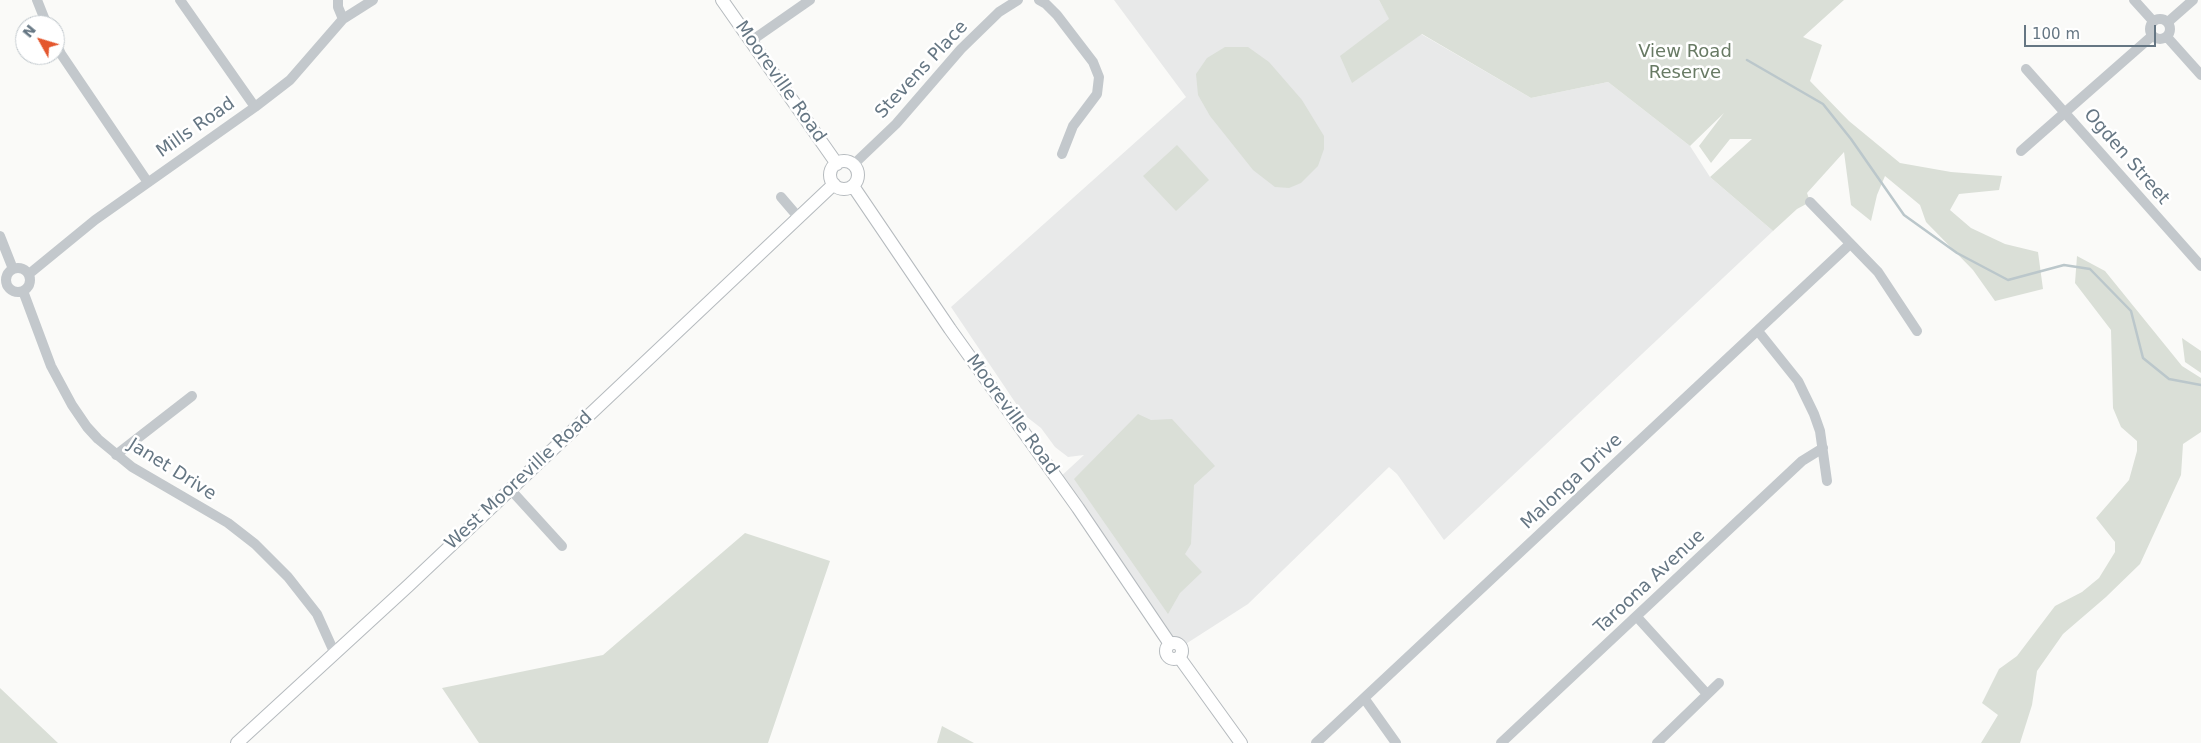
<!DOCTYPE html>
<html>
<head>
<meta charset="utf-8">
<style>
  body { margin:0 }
  #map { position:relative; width:2201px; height:743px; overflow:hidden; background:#fafaf8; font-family:"DejaVu Sans",sans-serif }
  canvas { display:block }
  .north { position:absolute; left:15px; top:15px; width:50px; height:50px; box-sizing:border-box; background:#fff; border:1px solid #c1c8cd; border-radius:50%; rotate:309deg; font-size:14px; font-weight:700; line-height:20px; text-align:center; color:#657683 }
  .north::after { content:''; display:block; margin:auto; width:18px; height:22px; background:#e4572e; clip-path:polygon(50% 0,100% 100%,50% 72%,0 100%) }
  .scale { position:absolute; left:2024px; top:25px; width:132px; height:22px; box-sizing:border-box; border:2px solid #657683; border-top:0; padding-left:6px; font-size:15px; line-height:18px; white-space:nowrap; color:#657683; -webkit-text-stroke:4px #fff; paint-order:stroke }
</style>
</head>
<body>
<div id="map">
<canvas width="2201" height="743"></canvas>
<div class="north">N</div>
<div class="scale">100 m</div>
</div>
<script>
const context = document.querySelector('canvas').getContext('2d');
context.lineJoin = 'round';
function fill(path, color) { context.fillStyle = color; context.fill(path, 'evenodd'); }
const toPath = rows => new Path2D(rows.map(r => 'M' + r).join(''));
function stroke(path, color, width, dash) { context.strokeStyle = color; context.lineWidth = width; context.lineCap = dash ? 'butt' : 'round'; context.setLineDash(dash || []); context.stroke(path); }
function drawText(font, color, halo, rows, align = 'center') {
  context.font = font + ' "DejaVu Sans",sans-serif'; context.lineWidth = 5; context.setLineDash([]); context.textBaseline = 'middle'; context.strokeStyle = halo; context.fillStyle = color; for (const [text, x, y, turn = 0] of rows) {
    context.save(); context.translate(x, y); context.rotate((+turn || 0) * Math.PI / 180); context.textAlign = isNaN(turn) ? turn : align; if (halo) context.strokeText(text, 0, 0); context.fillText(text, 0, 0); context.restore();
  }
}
const built = toPath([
  [1114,0,1379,0,1397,33,1416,31,1531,98,1608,82,1690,146,1710,177,1773,231,1444,540,1397,474,1389,467,1248,604,1181,647,1174,643,1058,479,1084,455,1068,457,1055,447,1041,428,1023,414,951,307,1186,97]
]);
const green = toPath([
  [1379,0,1844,0,1803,37,1822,45,1810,81,1849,121,1900,163,1951,172,2002,176,1999,190,1959,194,1950,210,1971,228,2005,244,2038,252,2043,289,1995,301,1973,270,1926,222,1920,205,1885,176,1877,195,1871,221,1851,205,1844,152,1807,193,1810,202,1797,209,1773,231,1710,177,1752,139,1730,139,1711,163,1699,146,1724,113,1690,146,1608,82,1531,98,1422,34,1352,83,1340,56,1389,19],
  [1225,47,1248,47,1269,62,1302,100,1324,136,1324,149,1318,166,1301,183,1289,188,1275,187,1253,170,1210,116,1198,95,1196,74,1207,58],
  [1177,145,1209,180,1176,211,1143,176],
  [2077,256,2105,271,2182,366,2201,378,2201,432,2183,444,2181,475,2140,564,2106,597,2063,634,2037,671,2032,705,2020,743,1981,743,1998,715,1982,703,1999,669,2017,656,2055,606,2082,592,2099,578,2115,552,2115,542,2096,518,2129,480,2137,451,2137,441,2121,427,2113,408,2111,330,2075,283],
  [2182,338,2201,351,2201,373,2185,362],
  [1138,414,1151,420,1172,419,1215,466,1194,485,1191,544,1185,554,1202,572,1180,593,1168,614,1074,479],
  [745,533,830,561,768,743,479,743,442,688,603,655],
  [0,688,58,743,0,743],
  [942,726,974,743,937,743]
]);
const stream = toPath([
  [1747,60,1823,104,1851,139,1904,215,1957,253,2008,280,2064,265,2090,269,2131,311,2143,358,2169,379,2201,385]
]);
const minor = toPath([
  [37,0,47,25],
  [180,0,255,107],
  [338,0,338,7,343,19],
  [1039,0,1046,4,1057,15,1093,62,1099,77,1097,94,1073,126,1062,154],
  [2134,0,2153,21],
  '2150 29a10 10 0 1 1 20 0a10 10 0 1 1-20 0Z',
  [2168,22,2193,0],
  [2167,37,2201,75],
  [55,41,61,54,147,181],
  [751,41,810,0],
  [2026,69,2201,266],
  [2021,151,2152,36],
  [853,165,896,124,961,49,999,12,1018,0],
  [781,197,799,218],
  [1810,202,1878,272,1917,331],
  [0,236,13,269],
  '6 280a12 12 0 1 1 24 0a12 12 0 1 1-24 0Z',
  [29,274,95,220,255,107,290,80,343,19,373,0],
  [23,291,51,366,72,405,87,427,98,439,132,467,228,523,255,544,288,577,317,614,335,654],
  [1758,331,1798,381,1814,414,1820,431,1827,481],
  [116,455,192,396],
  [510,489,562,546],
  [1637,617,1707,694],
  [1364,698,1396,743],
  [1316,743,1850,244],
  [1501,743,1802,461,1823,448],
  [1657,743,1719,683]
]);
const major = toPath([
  [722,0,837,164],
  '830 175a14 14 0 1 1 28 0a14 14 0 1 1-28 0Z',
  [853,186,950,329,1078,508,1170,644],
  '1166 651a8 8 0 1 1 16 0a8 8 0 1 1-16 0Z',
  [1179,657,1241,743],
  [237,743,408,586,834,184]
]);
const parkNames = [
  ["View Road",1685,52],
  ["Reserve",1685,73]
];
const streetNames = [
  ["Stevens Place",922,70,-47],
  ["Mooreville Road",780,82,55],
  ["Mills Road",196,128,-35],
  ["Ogden Street",2126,157,49],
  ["Mooreville Road",1012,415,54],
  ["Janet Drive",172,470,32],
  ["West Mooreville Road",519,481,-43],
  ["Malonga Drive",1572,482,-43],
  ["Taroona Avenue",1650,582,-43]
];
fill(built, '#e8e9e9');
fill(green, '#dadfd7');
stroke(stream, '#bbc7cb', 2.5);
stroke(major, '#b5babe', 14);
stroke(minor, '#c3c8cc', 10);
stroke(major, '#fff', 12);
drawText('18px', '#687a64', '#fff', parkNames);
drawText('18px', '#657683', '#fff', streetNames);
</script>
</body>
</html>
